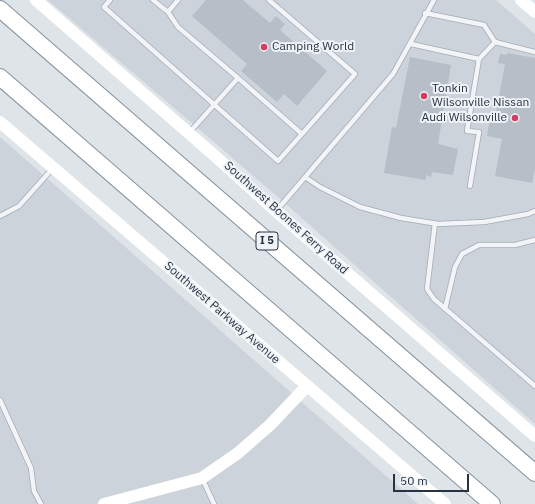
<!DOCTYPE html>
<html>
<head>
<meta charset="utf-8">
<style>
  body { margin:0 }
  #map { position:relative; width:535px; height:504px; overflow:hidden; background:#dfe4e9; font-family:"IBM Plex Sans",sans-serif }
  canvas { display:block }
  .scale { position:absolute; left:393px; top:474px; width:76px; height:18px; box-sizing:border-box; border:2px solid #273342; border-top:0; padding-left:5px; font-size:12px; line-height:14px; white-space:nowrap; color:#273342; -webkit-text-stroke:3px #eff3f7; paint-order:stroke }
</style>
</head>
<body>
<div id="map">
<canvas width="535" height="504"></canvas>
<div class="scale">50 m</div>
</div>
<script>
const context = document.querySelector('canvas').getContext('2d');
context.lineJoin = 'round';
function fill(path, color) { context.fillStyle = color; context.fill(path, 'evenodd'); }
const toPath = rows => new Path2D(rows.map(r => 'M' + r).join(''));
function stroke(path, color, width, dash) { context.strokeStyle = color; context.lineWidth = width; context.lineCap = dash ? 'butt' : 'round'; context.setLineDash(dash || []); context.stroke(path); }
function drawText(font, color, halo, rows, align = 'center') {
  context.font = font + ' "IBM Plex Sans",sans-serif'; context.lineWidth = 4; context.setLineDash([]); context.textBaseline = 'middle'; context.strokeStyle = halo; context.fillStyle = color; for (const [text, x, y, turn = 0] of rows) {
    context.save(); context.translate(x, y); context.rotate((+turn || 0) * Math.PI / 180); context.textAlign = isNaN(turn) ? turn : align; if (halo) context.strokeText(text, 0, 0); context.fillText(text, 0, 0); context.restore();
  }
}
const built = toPath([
  [48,0,496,0,535,34,535,424,271,191],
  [0,137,418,504,0,504]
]);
const building = toPath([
  [206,0,243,0,270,23,276,16,285,24,280,30,327,71,297,106,284,94,277,102,241,71,247,64,192,16],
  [507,53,535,58,535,169,532,183,495,176,502,139,487,136,490,117,495,118,505,64,498,63,500,54,507,55],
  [410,57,451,65,438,144,458,149,453,175,432,172,431,177,426,175,426,180,384,173,392,127,396,128]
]);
const lane = toPath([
  [110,0,104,7,278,161,302,134],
  [153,0,168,12,178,27,238,78],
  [168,12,178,0],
  [425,13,484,25,495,42,535,52],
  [411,44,479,59,495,42],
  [189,133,238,78,302,134,355,74,269,0],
  [305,177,320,187,360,207,401,218,438,224,484,222,528,214,535,211],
  [470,186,479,132,467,131,479,59],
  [277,210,393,74,434,0],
  [0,216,19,206,53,168],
  [435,223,427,289,434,299,535,386],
  [445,309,455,267,462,254,479,245,515,245,535,240],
  [0,400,31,468,34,491,41,504],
  [202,478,214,504]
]);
const secondary = toPath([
  [36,0,215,156,276,211,535,436],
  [521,0,535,12],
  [0,122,445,504],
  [104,504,202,478,238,453,270,425,307,386]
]);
const highway = toPath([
  [0,9,535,473],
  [0,77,492,504]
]);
const markers = [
  [264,47,4,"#d63c61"],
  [424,96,4,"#d63c61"],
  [515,118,4,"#d63c61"]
];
const shields = [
  [267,241,22]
];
const shieldNames = [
  ["I 5",267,241]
];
const poiNames = [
  ["Camping World",272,47],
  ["Tonkin",432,89],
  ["Wilsonville Nissan",432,103],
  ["Audi Wilsonville",507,118,"right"]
];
const streetNames = [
  ["Southwest Boones Ferry Road",286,218,42],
  ["Southwest Parkway Avenue",222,313,41]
];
fill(built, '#cdd3db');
fill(building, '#b6bec7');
stroke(lane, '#a4abb4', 6);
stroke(highway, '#8693a1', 18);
stroke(lane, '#f2f4f7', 4.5);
stroke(secondary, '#fff', 12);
stroke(highway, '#fff', 16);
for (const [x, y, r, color] of markers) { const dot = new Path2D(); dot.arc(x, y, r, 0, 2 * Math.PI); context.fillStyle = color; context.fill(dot); stroke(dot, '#eff3f7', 1.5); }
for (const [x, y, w] of shields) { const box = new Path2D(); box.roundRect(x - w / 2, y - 9, w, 18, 3); context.fillStyle = '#eff3f7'; context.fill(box); stroke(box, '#273342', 1); }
drawText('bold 11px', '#273342', null, shieldNames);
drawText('12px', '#273342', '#eff3f7', poiNames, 'left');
drawText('12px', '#273342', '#eff3f7', streetNames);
</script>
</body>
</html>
